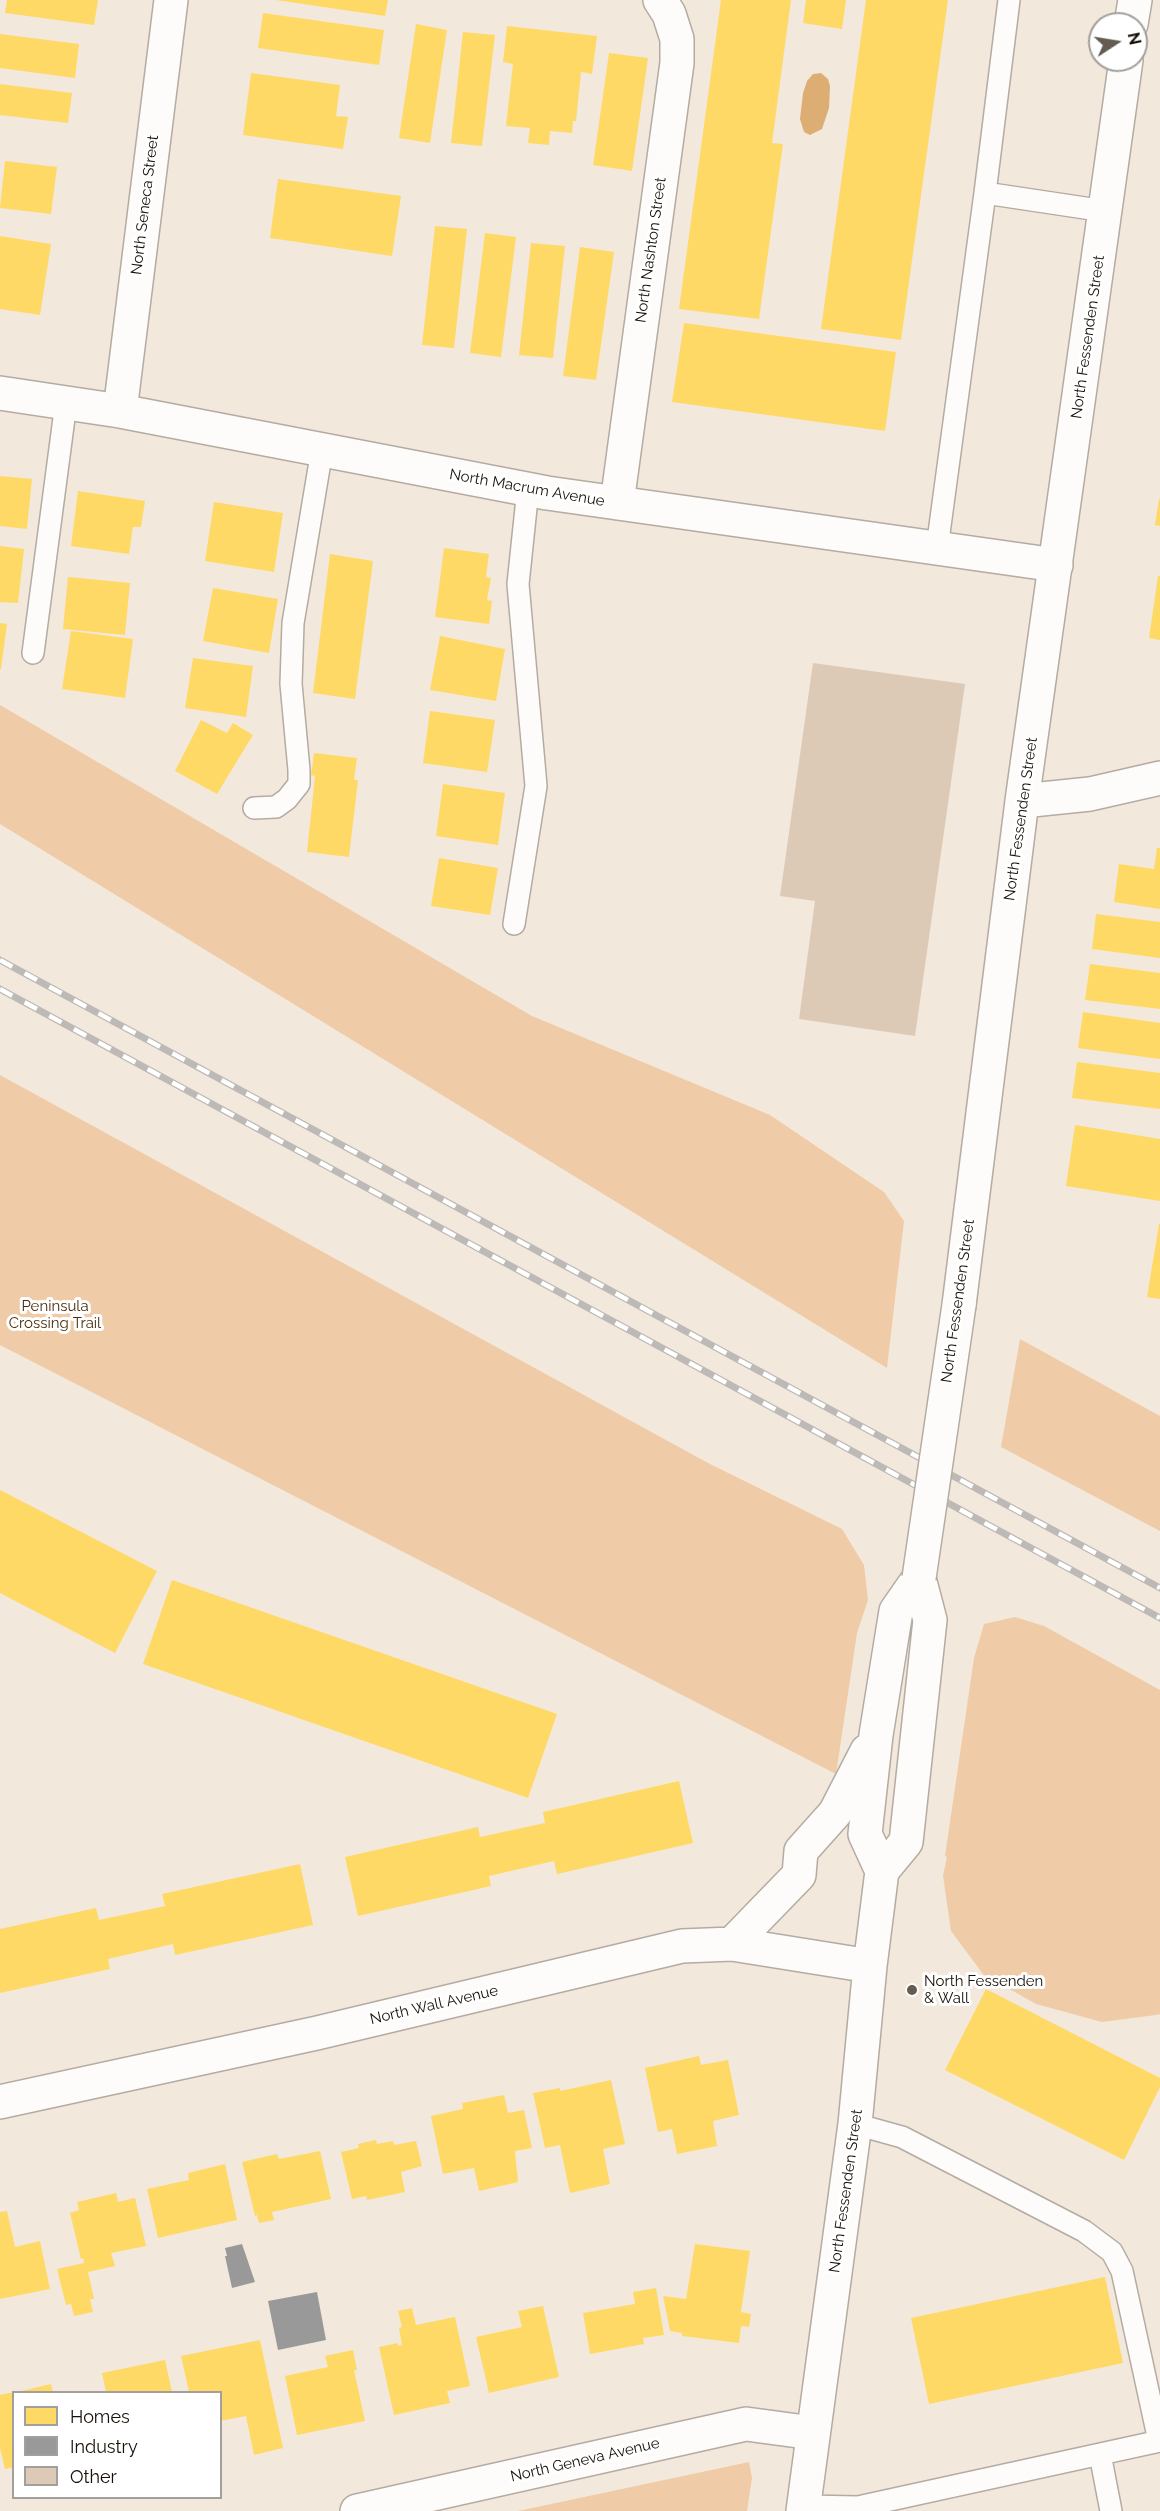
<!DOCTYPE html>
<html>
<head>
<meta charset="utf-8">
<style>
  body { margin:0 }
  #map { position:relative; width:1160px; height:2511px; overflow:hidden; background:#f3e8dc; font-family:Raleway,sans-serif }
  canvas { display:block }
  .legend { position:absolute; left:12px; top:2391px; width:210px; height:108px; box-sizing:border-box; background:#fff; border:2px solid #a29f9c; margin:0; padding:8px 10px; list-style:none; font-size:18px; color:#171008 }
  .legend li { display:flex; align-items:center; gap:12px; height:30px }
  .legend b { width:30px; border:2px solid #a29f9c }
  .north { position:absolute; left:1088px; top:12px; width:60px; height:60px; box-sizing:border-box; background:#fff; border:2px solid #a29f9c; border-radius:50%; rotate:78deg; font-size:16px; font-weight:700; line-height:24px; text-align:center; color:#171008 }
  .north::after { content:''; display:block; margin:auto; width:21px; height:27px; background:#645c52; clip-path:polygon(50% 0,100% 100%,50% 72%,0 100%) }
</style>
</head>
<body>
<div id="map">
<canvas width="1160" height="2511"></canvas>
<ul class="legend">
<li><b style="height:16px;background:#ffd966"></b>Homes</li>
<li><b style="height:16px;background:#999"></b>Industry</li>
<li><b style="height:16px;background:#dccab6"></b>Other</li>
</ul>
<div class="north">N</div>
</div>
<script>
const context = document.querySelector('canvas').getContext('2d');
context.lineJoin = 'round';
function fill(path, color) { context.fillStyle = color; context.fill(path, 'evenodd'); }
const toPath = rows => new Path2D(rows.map(r => 'M' + r).join(''));
function stroke(path, color, width, dash) { context.strokeStyle = color; context.lineWidth = width; context.lineCap = dash ? 'butt' : 'round'; context.setLineDash(dash || []); context.stroke(path); }
function drawText(font, color, halo, rows, align = 'center') {
  context.font = font + ' Raleway,sans-serif'; context.lineWidth = 6; context.setLineDash([]); context.textBaseline = 'middle'; context.strokeStyle = halo; context.fillStyle = color; for (const [text, x, y, turn = 0] of rows) {
    context.save(); context.translate(x, y); context.rotate((+turn || 0) * Math.PI / 180); context.textAlign = isNaN(turn) ? turn : align; if (halo) context.strokeText(text, 0, 0); context.fillText(text, 0, 0); context.restore();
  }
}
const green = toPath([
  [0,705,532,1016,770,1115,884,1192,904,1221,887,1368,0,824],
  [0,1075,708,1463,842,1529,864,1565,868,1600,857,1633,836,1774,0,1345],
  [1020,1339,1160,1416,1160,1531,1001,1447],
  [1015,1617,1044,1626,1160,1690,1160,2014,1156,2015,1102,2022,1036,2004,983,1974,951,1931,943,1876,947,1857,945,1856,974,1658,984,1624],
  [749,2462,752,2478,747,2511,518,2511]
]);
const water = toPath([
  [821,73,828,79,830,86,829,108,822,129,810,135,804,132,800,119,803,93,807,81,813,74]
]);
const homes = toPath([
  [7,0,98,0,94,25,5,13],
  [276,0,388,0,385,16],
  [721,0,791,0,772,143,783,144,759,319,679,309],
  [806,0,846,0,842,29,803,23],
  [866,0,948,0,901,340,821,329],
  [263,13,384,30,379,65,258,48],
  [416,24,447,30,430,143,399,138],
  [507,26,597,36,592,74,581,72,576,121,573,121,572,133,550,131,549,145,528,143,530,128,506,126,513,64,503,62],
  [463,32,495,35,482,146,451,143],
  [0,34,79,44,75,78,0,68],
  [609,53,648,58,632,171,593,165],
  [251,73,340,85,336,116,348,117,343,149,243,135],
  [0,84,72,93,68,123,0,115],
  [5,161,57,167,51,214,0,208],
  [278,179,401,196,392,256,270,238],
  [435,226,467,229,454,348,422,345],
  [485,233,516,237,501,357,470,353],
  [0,236,51,244,40,315,0,309],
  [531,243,565,246,553,358,519,355],
  [580,247,614,252,596,380,563,376],
  [684,323,896,352,885,431,672,402],
  [0,476,32,479,27,529,0,526],
  [78,491,145,501,141,527,133,527,129,554,71,546],
  [1159,499,1160,499,1160,526,1155,525],
  [214,502,283,513,274,572,205,561],
  [0,546,24,549,18,603,0,602],
  [444,548,489,554,486,577,491,578,487,600,492,601,489,624,435,617],
  [330,554,373,561,355,699,313,693],
  [1158,576,1160,576,1160,640,1149,638],
  [68,577,130,583,125,635,63,629],
  [213,588,278,599,269,653,203,641],
  [0,623,7,624,1,669,0,669],
  [71,631,133,639,125,698,62,689],
  [440,636,505,649,496,701,430,690],
  [193,658,253,666,246,717,185,708],
  [430,711,495,720,487,772,423,763],
  [201,720,227,733,233,723,253,735,217,794,175,771],
  [314,753,357,758,354,780,358,780,349,857,307,852,315,776,311,775],
  [443,784,505,793,498,845,436,836],
  [1157,848,1160,848,1160,909,1114,902,1119,864,1154,869],
  [439,858,498,868,490,915,431,906],
  [1096,914,1160,922,1160,958,1092,949],
  [1090,964,1160,973,1160,1009,1085,1000],
  [1083,1012,1160,1023,1160,1059,1078,1048],
  [1077,1062,1160,1073,1160,1109,1072,1098],
  [1075,1125,1160,1139,1160,1201,1066,1186],
  [1159,1224,1160,1224,1160,1299,1147,1297],
  [0,1490,157,1571,115,1653,0,1593],
  [172,1580,557,1714,528,1798,143,1664],
  [679,1781,693,1843,557,1874,554,1861,489,1876,491,1886,358,1916,345,1857,478,1827,480,1837,545,1823,543,1812],
  [300,1864,313,1925,175,1955,173,1944,108,1959,110,1969,0,1993,0,1929,96,1908,99,1920,165,1906,162,1894],
  [986,1989,1160,2078,1160,2087,1124,2160,945,2070],
  [699,2056,701,2065,728,2060,739,2115,713,2121,717,2146,677,2154,672,2129,658,2132,645,2068],
  [611,2080,625,2144,603,2149,610,2184,570,2193,560,2145,545,2148,533,2093,560,2088,560,2091],
  [504,2095,508,2113,524,2110,532,2148,515,2151,518,2182,479,2191,474,2168,443,2174,431,2116,463,2109,462,2103],
  [376,2140,377,2144,393,2141,394,2145,416,2141,422,2166,401,2172,405,2192,367,2200,366,2196,352,2199,341,2152,359,2148,358,2144],
  [320,2151,331,2199,272,2212,274,2220,259,2223,257,2215,255,2216,242,2162,277,2154,279,2159],
  [225,2164,237,2220,158,2238,147,2189,189,2180,188,2173],
  [116,2193,118,2202,135,2198,146,2246,111,2253,115,2266,88,2272,94,2299,90,2299,93,2312,74,2316,71,2304,66,2305,57,2269,84,2263,83,2258,81,2259,70,2213,79,2210,77,2202],
  [7,2211,15,2247,40,2241,50,2289,0,2299,0,2212],
  [695,2244,750,2251,741,2312,751,2314,749,2327,741,2326,739,2343,682,2336,682,2333,670,2331,663,2296,686,2299],
  [1105,2277,1123,2363,929,2404,911,2318],
  [656,2288,664,2335,643,2338,644,2344,590,2354,583,2313,635,2304,633,2292],
  [543,2306,559,2377,489,2393,476,2337,522,2327,518,2311],
  [412,2308,416,2325,455,2317,470,2386,447,2391,450,2403,394,2415,379,2347,398,2343,398,2346,402,2345,399,2328,402,2327,398,2311],
  [260,2340,283,2448,254,2455,246,2416,220,2421,220,2392,189,2392,181,2356],
  [353,2350,357,2370,354,2370,365,2421,297,2435,285,2376,328,2367,325,2356],
  [165,2360,172,2392,106,2392,102,2373],
  [51,2384,53,2392,17,2392],
  [14,2392,14,2467,5,2469,0,2448,0,2395]
]);
const industry = toPath([
  [242,2244,255,2282,232,2288,225,2256,227,2256,225,2248],
  [317,2292,326,2340,278,2350,268,2301]
]);
const building = toPath([
  [813,663,965,684,915,1036,799,1019,815,901,780,896]
]);
const lane = toPath([
  [1009,0,985,193,1105,211],
  [937,548,985,193],
  [33,653,66,403],
  [254,808,276,807,287,799,299,784,299,770,291,684,293,623,322,450],
  [514,924,536,786,518,584,528,489],
  [855,2124,902,2137,1084,2231,1112,2252,1122,2271,1159,2441],
  [1100,2454,1111,2511],
  [804,2506,858,2507,1160,2441]
]);
const street = toPath([
  [0,393,120,411,547,493,1056,565],
  [120,411,171,0],
  [617,503,677,63,677,39,669,14,660,0],
  [357,2511,746,2424,813,2433]
]);
const secondary = toPath([
  [1131,24,1135,0],
  [1022,801,1090,794,1160,778],
  [959,1305,1022,801,1126,60],
  [882,1871,906,1842,930,1620,919,1578],
  [732,1944,799,1875,801,1851,835,1813,867,1751],
  [0,2102,317,2033,682,1946,732,1944,870,1966],
  [803,2511,855,2124,870,1966,882,1871,865,1834,876,1735,896,1611,919,1578]
]);
const rail = toPath([
  [0,960,1160,1588],
  [0,989,1160,1618]
]);
const secondaryBridge = toPath([
  [919,1578,959,1305]
]);
const markers = [
  [912,1990,6,"#645c52"]
];
const streetNames = [
  ["North Seneca Street",145,205,-83],
  ["North Nashton Street",651,250,-82],
  ["North Fessenden Street",1088,337,-82],
  ["North Macrum Avenue",527,488,10],
  ["North Fessenden Street",1021,819,-82],
  ["North Fessenden Street",958,1301,-82],
  ["North Wall Avenue",434,2005,-13],
  ["North Fessenden Street",846,2191,-82],
  ["North Geneva Avenue",585,2460,-13]
];
const parkNames = [
  ["Peninsula",55,1306],
  ["Crossing Trail",55,1323]
];
const poiNames = [
  ["North Fessenden",924,1981],
  ["& Wall",924,1998]
];
fill(green, '#efcca7');
fill(water, '#ddae74');
fill(homes, '#ffd966');
fill(industry, '#999');
fill(building, '#dccab6');
stroke(lane, '#b4aba2', 24);
stroke(street, '#b4aba2', 36);
stroke(secondary, '#b4aba2', 36);
stroke(lane, '#fdfcfa', 21);
stroke(street, '#fdfcfa', 33);
stroke(secondary, '#fdfcfa', 33);
stroke(rail, '#bcb9b7', 7);
stroke(rail, '#fff', 4.5, [14]);
stroke(secondaryBridge, '#b4aba2', 36, []);
stroke(secondaryBridge, '#fdfcfa', 33);
for (const [x, y, r, color] of markers) { const dot = new Path2D(); dot.arc(x, y, r, 0, 2 * Math.PI); context.fillStyle = color; context.fill(dot); stroke(dot, '#fff', 2); }
drawText('15px', '#171008', '#fff', streetNames);
drawText('15px', '#492f0e', '#fff', parkNames);
drawText('15px', '#171008', '#fff', poiNames, 'left');
</script>
</body>
</html>
